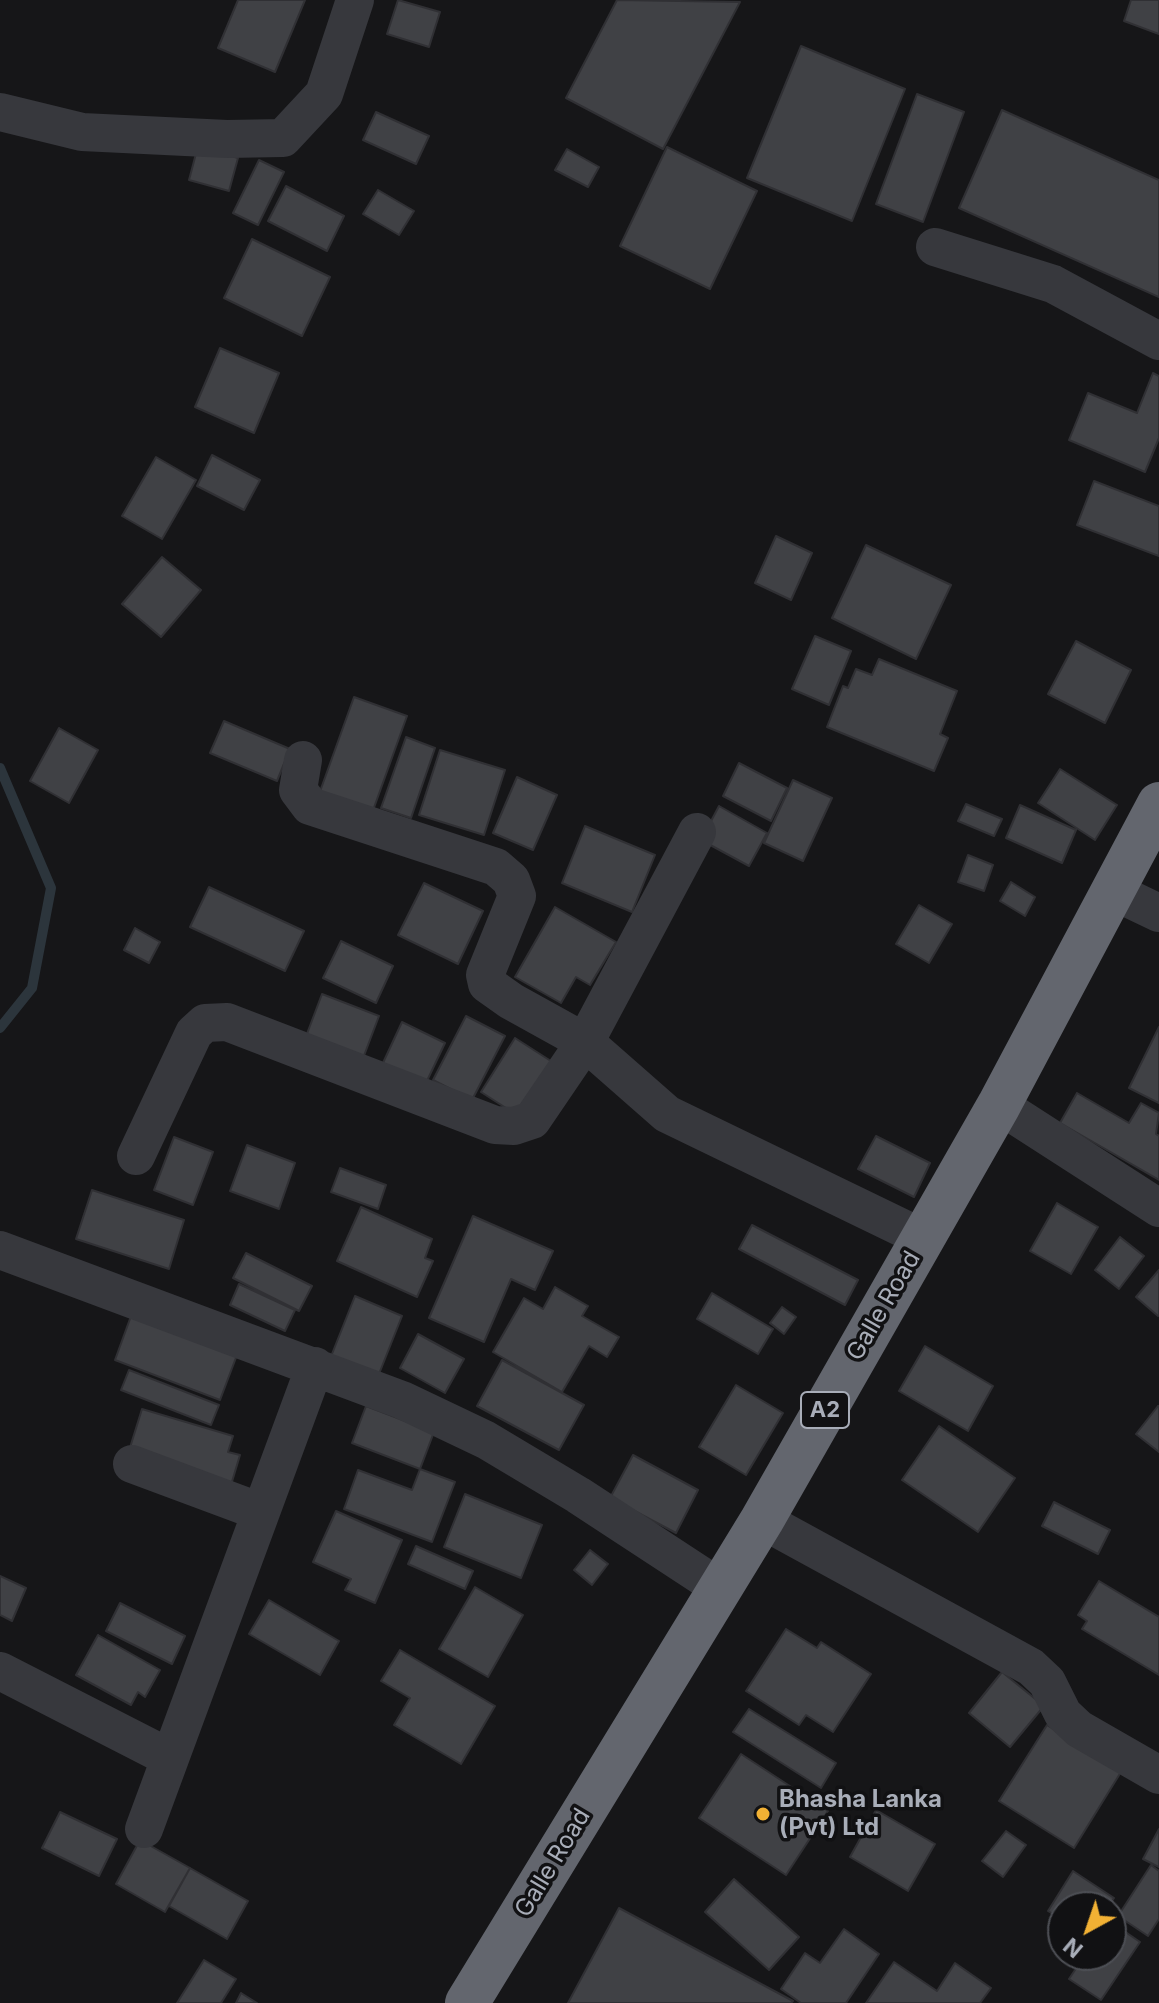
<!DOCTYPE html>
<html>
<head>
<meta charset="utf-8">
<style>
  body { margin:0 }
  #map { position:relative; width:1159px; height:2003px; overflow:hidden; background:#161618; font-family:Inter,sans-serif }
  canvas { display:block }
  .north { position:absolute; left:1047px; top:1891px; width:80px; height:80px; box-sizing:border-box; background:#111113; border:2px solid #4d4f55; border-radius:50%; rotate:220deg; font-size:22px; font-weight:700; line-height:32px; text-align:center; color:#a8adb8 }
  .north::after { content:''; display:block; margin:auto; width:28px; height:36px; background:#f2b134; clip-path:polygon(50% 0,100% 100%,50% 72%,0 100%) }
</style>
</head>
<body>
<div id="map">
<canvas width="1159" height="2003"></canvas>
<div class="north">N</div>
</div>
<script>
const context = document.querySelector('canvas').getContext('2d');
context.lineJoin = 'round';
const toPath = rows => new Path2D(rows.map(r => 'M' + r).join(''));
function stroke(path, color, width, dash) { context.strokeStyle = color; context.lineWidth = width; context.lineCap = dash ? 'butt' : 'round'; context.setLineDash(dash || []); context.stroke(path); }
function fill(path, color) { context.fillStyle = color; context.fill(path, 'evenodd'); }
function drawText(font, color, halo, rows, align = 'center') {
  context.font = font + ' Inter,sans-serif'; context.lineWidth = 7; context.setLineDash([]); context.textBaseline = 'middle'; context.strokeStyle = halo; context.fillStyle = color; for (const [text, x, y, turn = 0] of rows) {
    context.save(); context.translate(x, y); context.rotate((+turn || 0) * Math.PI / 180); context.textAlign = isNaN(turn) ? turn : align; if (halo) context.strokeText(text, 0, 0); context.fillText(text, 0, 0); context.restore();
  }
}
const stream = toPath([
  [0,768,51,888,32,988,0,1028]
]);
const building = toPath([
  [238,0,305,0,275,72,218,48,238,0],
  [398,0,440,12,429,47,387,34,398,0],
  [617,0,740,2,663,149,566,98,617,0],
  [1131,0,1159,0,1159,34,1124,21,1131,0],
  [801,46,905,89,852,221,747,178,801,46],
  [917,94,964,112,923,222,876,204,917,94],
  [1002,110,1159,180,1159,297,959,208,1002,110],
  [376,112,429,136,416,164,363,140,376,112],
  [198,146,238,158,229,191,189,180,198,146],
  [667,147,757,191,710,289,620,246,667,147],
  [567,149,599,167,588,187,555,170,567,149],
  [259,160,284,172,258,225,233,213,259,160],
  [286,186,344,216,327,251,268,221,286,186],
  [378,190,414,211,399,235,363,214,378,190],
  [252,239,330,277,302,336,224,298,252,239],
  [220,348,279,373,254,433,195,407,220,348],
  [1153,373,1159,376,1159,438,1145,472,1069,440,1088,393,1137,413,1153,373],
  [212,455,260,480,244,510,197,486,212,455],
  [156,457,196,480,162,539,122,516,156,457],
  [1094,481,1159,506,1159,556,1077,525,1094,481],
  [776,536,812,553,791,600,755,583,776,536],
  [866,545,951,585,916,659,832,618,866,545],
  [162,557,201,590,161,637,122,604,162,557],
  [815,636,851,651,829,705,792,689,815,636],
  [1076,641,1131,670,1105,723,1048,694,1076,641],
  [879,659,957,691,940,734,948,738,934,771,827,727,843,686,848,688,856,669,872,675,879,659],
  [354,697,407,716,371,816,318,797,354,697],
  [224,721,290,749,277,781,210,753,224,721],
  [59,728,98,750,69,803,30,781,59,728],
  [406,737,435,748,411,818,381,808,406,737],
  [440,750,505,770,484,835,419,815,440,750],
  [739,763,787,788,771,821,723,796,739,763],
  [1060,769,1117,805,1095,840,1038,803,1060,769],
  [517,777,557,795,533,850,493,833,517,777],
  [793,780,832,798,803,861,764,843,793,780],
  [966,804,1002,819,994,836,958,821,966,804],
  [1020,805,1076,830,1062,863,1006,838,1020,805],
  [719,806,767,833,749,866,701,840,719,806],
  [585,826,655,855,632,912,562,883,585,826],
  [968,855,993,865,984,891,958,882,968,855],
  [1011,882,1035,897,1025,916,1000,901,1011,882],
  [424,883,483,911,458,964,398,935,424,883],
  [209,887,304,931,285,971,190,927,209,887],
  [919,905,952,924,929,963,896,944,919,905],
  [555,907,616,942,590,985,576,977,561,1003,515,977,555,907],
  [135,928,160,942,149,963,124,950,135,928],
  [341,941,393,966,376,1003,323,978,341,941],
  [322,994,379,1016,362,1061,305,1039,322,994],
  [466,1016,505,1036,472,1100,433,1080,466,1016],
  [402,1022,445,1043,425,1085,382,1065,402,1022],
  [1159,1027,1159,1103,1129,1088,1159,1027],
  [515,1038,554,1063,520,1117,481,1092,515,1038],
  [1077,1093,1129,1123,1141,1103,1159,1113,1156,1134,1159,1136,1159,1180,1060,1123,1077,1093],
  [876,1136,930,1163,914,1197,858,1169,876,1136],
  [174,1137,213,1152,193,1205,154,1190,174,1137],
  [247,1145,295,1163,279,1209,230,1191,247,1145],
  [340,1168,386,1185,378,1209,331,1192,340,1168],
  [92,1190,184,1220,169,1269,76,1239,92,1190],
  [1057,1203,1098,1227,1071,1274,1030,1251,1057,1203],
  [361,1207,432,1239,425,1258,433,1261,417,1297,337,1261,361,1207],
  [473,1216,553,1251,535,1290,511,1279,484,1342,429,1318,473,1216],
  [752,1225,858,1280,845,1305,739,1249,752,1225],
  [1120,1237,1144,1256,1119,1289,1095,1270,1120,1237],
  [246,1253,312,1286,299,1311,233,1278,246,1253],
  [1159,1270,1159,1315,1158,1316,1136,1297,1159,1270],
  [239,1284,295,1310,285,1331,230,1305,239,1284],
  [555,1287,588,1306,582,1316,619,1337,607,1357,589,1346,562,1392,493,1352,524,1298,543,1309,555,1287],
  [712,1293,773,1329,758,1354,697,1319,712,1293],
  [355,1296,402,1316,377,1379,330,1359,355,1296],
  [782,1307,796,1317,784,1334,770,1323,782,1307],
  [131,1316,237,1355,220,1400,115,1360,131,1316],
  [418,1334,464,1359,445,1393,400,1368,418,1334],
  [925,1346,993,1386,968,1431,899,1391,925,1346],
  [502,1360,584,1405,559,1450,477,1406,502,1360],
  [129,1370,219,1405,211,1425,121,1390,129,1370],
  [736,1385,783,1413,746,1475,699,1447,736,1385],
  [366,1406,434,1432,420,1469,352,1443,366,1406],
  [1158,1406,1159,1406,1159,1452,1136,1434,1158,1406],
  [142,1409,233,1436,228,1452,240,1455,231,1485,128,1454,142,1409],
  [939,1426,1015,1478,978,1532,902,1480,939,1426],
  [633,1455,698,1490,676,1533,610,1498,633,1455],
  [420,1469,455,1482,432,1542,344,1509,358,1470,412,1490,420,1469],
  [465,1494,542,1525,521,1578,444,1547,465,1494],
  [1054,1502,1110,1530,1098,1554,1042,1526,1054,1502],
  [336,1511,402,1540,375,1603,345,1590,351,1579,313,1562,336,1511],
  [416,1546,473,1571,465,1589,408,1564,416,1546],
  [590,1550,608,1564,592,1585,574,1570,590,1550],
  [0,1576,26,1588,12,1621,0,1615,0,1576],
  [1099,1581,1159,1617,1159,1675,1082,1629,1087,1621,1078,1615,1099,1581],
  [475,1587,523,1615,488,1677,439,1649,475,1587],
  [269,1600,339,1641,320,1675,249,1634,269,1600],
  [120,1603,185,1636,172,1664,106,1631,120,1603],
  [786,1629,817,1648,821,1642,871,1674,833,1732,806,1715,799,1725,746,1691,786,1629],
  [98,1635,160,1670,145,1697,138,1692,131,1705,76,1675,98,1635],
  [400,1650,495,1706,461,1764,394,1725,410,1698,381,1681,400,1650],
  [1002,1672,1044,1706,1010,1747,969,1713,1002,1672],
  [749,1709,836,1763,821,1788,733,1732,749,1709],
  [1047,1725,1121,1772,1074,1848,999,1801,1047,1725],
  [741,1754,828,1811,786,1875,699,1818,741,1754],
  [876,1810,935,1844,908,1891,850,1857,876,1810],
  [60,1812,117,1839,99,1876,42,1848,60,1812],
  [1159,1829,1159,1867,1143,1859,1159,1829],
  [1006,1831,1026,1845,1003,1877,982,1861,1006,1831],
  [140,1840,190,1868,165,1912,116,1884,140,1840],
  [1151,1865,1159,1871,1159,1919,1148,1936,1118,1916,1151,1865],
  [190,1868,248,1901,227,1939,169,1906,190,1868],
  [1073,1871,1114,1898,1108,1907,1063,1907,1063,1920,1048,1911,1073,1871],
  [734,1879,799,1937,769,1970,705,1912,734,1879],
  [619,1908,793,2001,791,2003,568,2003,619,1908],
  [1111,1922,1140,1942,1101,2000,1069,1979,1085,1955,1111,1955,1111,1922],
  [844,1929,879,1954,846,2003,801,2003,781,1989,805,1953,820,1963,844,1929],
  [204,1960,236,1979,221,2003,177,2003,204,1960],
  [894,1962,937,1991,955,1963,991,1988,980,2003,866,2003,894,1962],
  [241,1993,257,2003,236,2003,241,1993]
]);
const minor = toPath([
  [0,112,82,132,227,139,283,138,324,94,355,0],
  [935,247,1053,284,1159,341],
  [303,760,298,790,310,806,496,867,511,880,517,896,485,975,487,984,511,1001,585,1042,667,1114,923,1238],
  [1113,891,1159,913],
  [999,1105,1159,1208],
  [136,1156,194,1033,205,1023,227,1022,495,1125,514,1126,532,1120,585,1042,697,832],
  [0,1250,402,1400,486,1440,578,1495,720,1588],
  [132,1464,261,1512],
  [762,1520,1031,1667,1047,1682,1063,1714,1079,1729,1159,1775],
  [0,1671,170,1758],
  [144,1829,315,1366]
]);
const highway = toPath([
  [467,2003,762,1520,999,1105,1159,804]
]);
const markers = [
  [763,1814,8,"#f2b134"]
];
const shields = [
  [825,1410,48]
];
const shieldNames = [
  ["A2",825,1410]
];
const streetNames = [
  ["Galle Road",884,1306,-60],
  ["Galle Road",553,1863,-59]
];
const poiNames = [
  ["Bhasha Lanka",779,1800],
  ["(Pvt) Ltd",779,1828]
];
stroke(stream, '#2c353c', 10);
fill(building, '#404145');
stroke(building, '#303034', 2);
stroke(minor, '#37383d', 38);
stroke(highway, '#63666e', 44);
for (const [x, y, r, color] of markers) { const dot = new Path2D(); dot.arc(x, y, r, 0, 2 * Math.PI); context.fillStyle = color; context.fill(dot); stroke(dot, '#111113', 3); }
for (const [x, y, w] of shields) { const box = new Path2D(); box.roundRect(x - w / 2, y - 18, w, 36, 6); context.fillStyle = '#111113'; context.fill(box); stroke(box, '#a8adb8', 2); }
drawText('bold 22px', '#a8adb8', null, shieldNames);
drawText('24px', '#a8adb8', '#111113', streetNames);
drawText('bold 24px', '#a8adb8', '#111113', poiNames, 'left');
</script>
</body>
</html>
